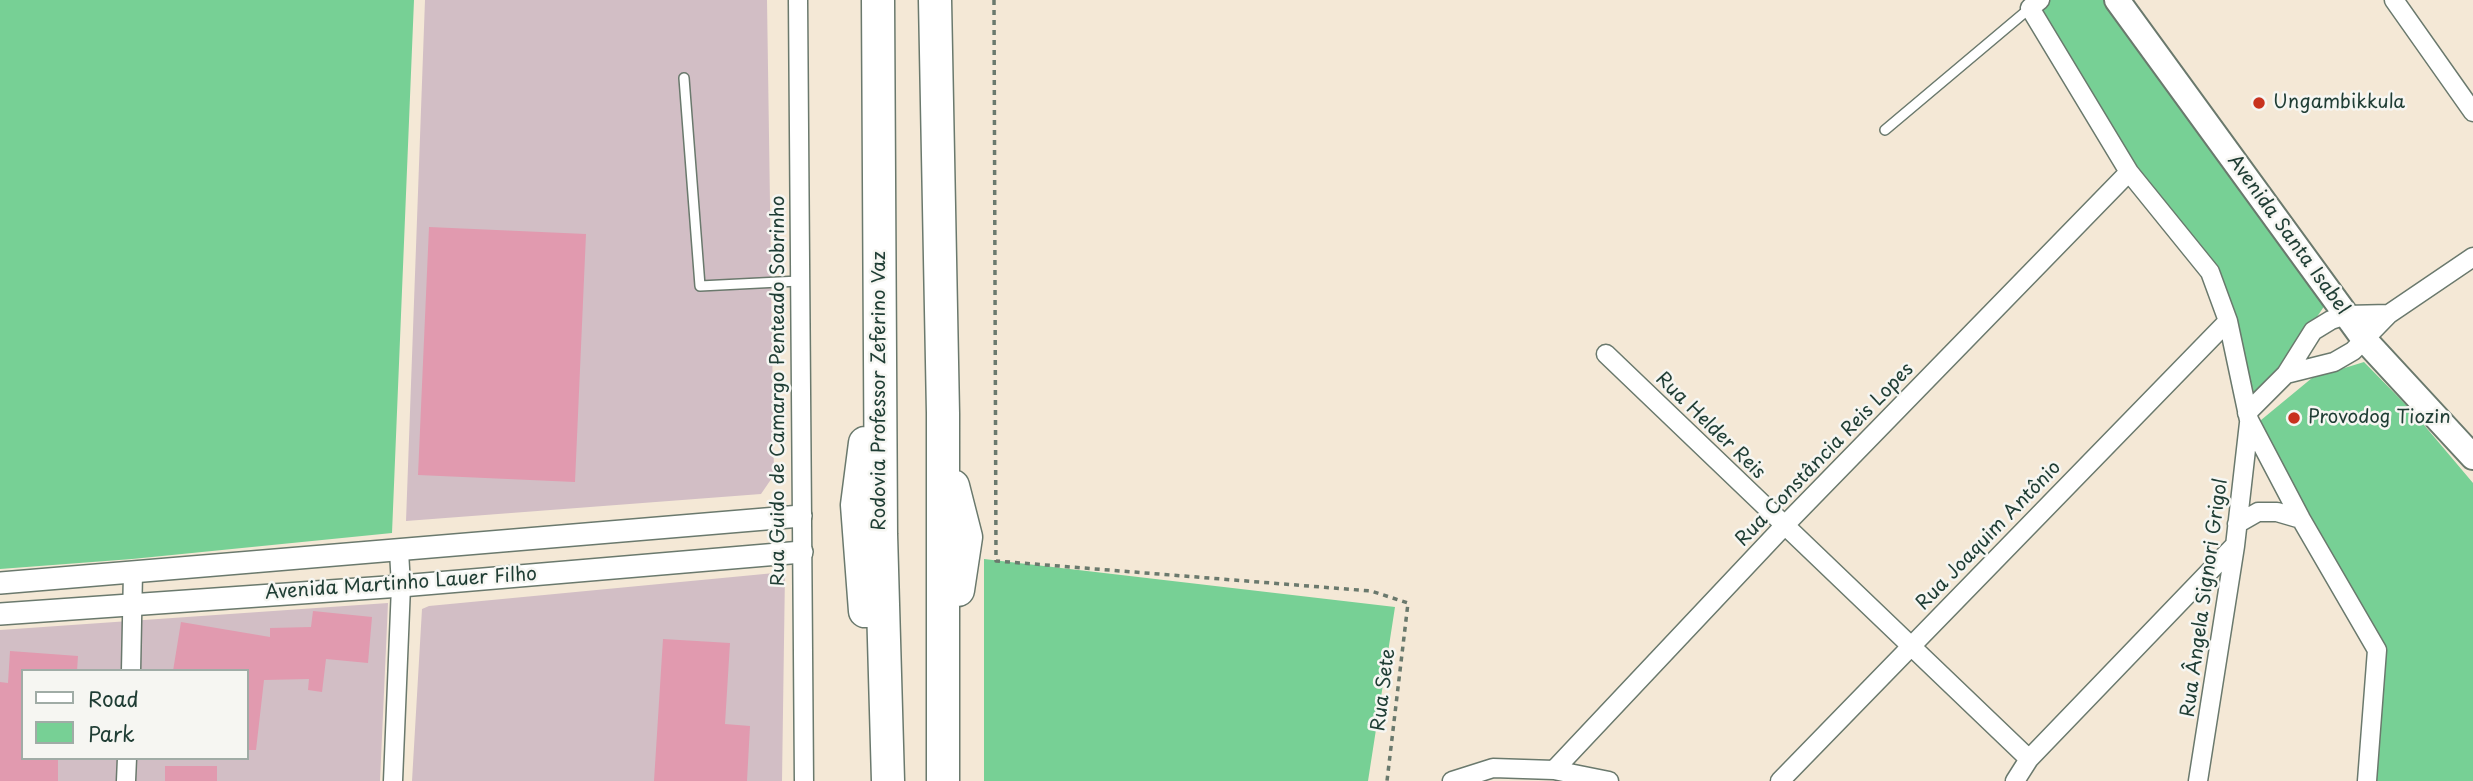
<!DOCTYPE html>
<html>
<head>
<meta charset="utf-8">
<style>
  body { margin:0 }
  #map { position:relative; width:2473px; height:781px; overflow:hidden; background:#f4e8d6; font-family:"Playpen Sans",sans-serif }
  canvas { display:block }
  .legend { position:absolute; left:21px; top:669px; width:228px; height:91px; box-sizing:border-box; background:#f6f6f2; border:2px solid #a0aca6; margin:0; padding:9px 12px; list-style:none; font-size:21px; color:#1f3d34 }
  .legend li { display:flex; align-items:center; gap:14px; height:35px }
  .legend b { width:35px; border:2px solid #a0aca6 }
</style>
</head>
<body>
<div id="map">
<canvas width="2473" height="781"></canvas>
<ul class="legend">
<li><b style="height:9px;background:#fff"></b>Road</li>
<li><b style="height:19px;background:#77d095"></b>Park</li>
</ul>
</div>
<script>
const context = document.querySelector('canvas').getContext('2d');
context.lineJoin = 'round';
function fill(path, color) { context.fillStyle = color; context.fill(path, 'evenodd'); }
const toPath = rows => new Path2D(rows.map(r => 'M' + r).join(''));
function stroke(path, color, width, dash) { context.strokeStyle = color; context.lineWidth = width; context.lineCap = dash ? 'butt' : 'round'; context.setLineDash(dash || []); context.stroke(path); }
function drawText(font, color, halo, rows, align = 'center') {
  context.font = font + ' "Playpen Sans",sans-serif'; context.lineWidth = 5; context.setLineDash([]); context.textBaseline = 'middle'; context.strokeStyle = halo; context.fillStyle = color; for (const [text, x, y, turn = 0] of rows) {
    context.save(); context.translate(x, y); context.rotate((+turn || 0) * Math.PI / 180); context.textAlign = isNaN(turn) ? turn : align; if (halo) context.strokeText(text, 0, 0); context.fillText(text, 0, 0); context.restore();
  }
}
const industrial = toPath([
  [425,0,767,0,774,475,761,494,406,521],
  [785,572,782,781,412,781,422,609,429,606],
  [388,603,380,781,0,781,0,630],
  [23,671,247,671,247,758,23,758]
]);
const green = toPath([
  [0,0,414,0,392,533,132,559,0,569],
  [2047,0,2112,0,2325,305,2289,358,2255,397,2220,271,2134,167,2039,6],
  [2364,362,2413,412,2473,483,2473,781,2370,781,2379,651,2255,425,2312,378],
  [984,559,1395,607,1368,781,984,781]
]);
const building = toPath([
  [429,227,586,234,575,482,418,475],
  [313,611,372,617,368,663,326,659,322,692,308,690,309,679,264,680,256,750,247,750,247,671,173,671,181,622,270,637,270,628,311,627],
  [663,639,730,643,725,724,750,726,747,781,654,781],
  [10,651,78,656,77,671,23,671,23,758,58,758,58,781,0,781,0,682,8,683],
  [165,766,217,766,217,781,165,781]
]);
const path = toPath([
  [994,0,996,561,1371,591,1408,603,1387,781]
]);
const service = toPath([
  [684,78,700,286,799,281],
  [1885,130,2030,8]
]);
const minor = toPath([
  [798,0,804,781],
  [2040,0,2030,8,2129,172,2210,272,2228,321,2249,420,2301,519,2377,650,2367,781],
  [2394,0,2473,112],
  [1606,354,2029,759],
  [2286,374,2334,362,2353,351,2389,314,2473,257],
  [2247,413,2286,374,2313,331,2331,320,2346,315,2389,314],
  [2237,524,2258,512,2277,512,2301,519],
  [131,671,133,572],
  [1554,770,1783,527,2129,172],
  [126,781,127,758],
  [393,781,401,586,399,551],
  [1452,781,1493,768,1554,770,1609,781],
  [1780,781,2228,321],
  [2015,781,2029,759,2234,546],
  [2198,781,2235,546,2249,423]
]);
const tertiary = toPath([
  [0,583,801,516],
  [0,614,401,586,802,552]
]);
const secondary = toPath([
  [2117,0,2363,338,2473,457]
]);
const motorway = toPath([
  [878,0,881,534,888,781],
  [935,0,943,413,943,781],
  [865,443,857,505,865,611],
  [953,486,966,537,958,590]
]);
const markers = [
  [2259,103,7,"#c8321e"],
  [2294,418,7,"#c8321e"]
];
const poiNames = [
  ["Ungambikkula",2273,103],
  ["Provodog Tiozin",2308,418]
];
const streetNames = [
  ["Avenida Santa Isabel",2288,235,54],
  ["Rua Guido de Camargo Penteado Sobrinho",779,391,-90],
  ["Rodovia Professor Zeferino Vaz",880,391,-90],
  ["Rua Helder Reis",1710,426,44],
  ["Rua Constância Reis Lopes",1825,455,-46],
  ["Rua Joaquim Antônio",1989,536,-46],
  ["Avenida Martinho Lauer Filho",401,584,-4],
  ["Rua Ângela Signori Grigol",2205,598,-82],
  ["Rua Sete",1384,690,-83]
];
fill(industrial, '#d2bec5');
fill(green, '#77d095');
fill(building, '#e19aaf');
stroke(service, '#6a796d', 12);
stroke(minor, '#6a796d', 21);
stroke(tertiary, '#6a796d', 24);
stroke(secondary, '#6a796d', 28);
stroke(motorway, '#6a796d', 35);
stroke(path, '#6a796d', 3.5, [5, 5]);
stroke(service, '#fff', 9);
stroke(minor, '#fff', 18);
stroke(tertiary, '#fff', 21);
stroke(secondary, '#fff', 24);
stroke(motorway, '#fff', 32);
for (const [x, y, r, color] of markers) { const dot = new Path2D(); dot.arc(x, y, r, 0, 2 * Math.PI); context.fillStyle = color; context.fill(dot); stroke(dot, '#f6f6f2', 2.5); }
drawText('19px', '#1f3d34', '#f6f6f2', poiNames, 'left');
drawText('19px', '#1f3d34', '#f6f6f2', streetNames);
</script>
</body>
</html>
